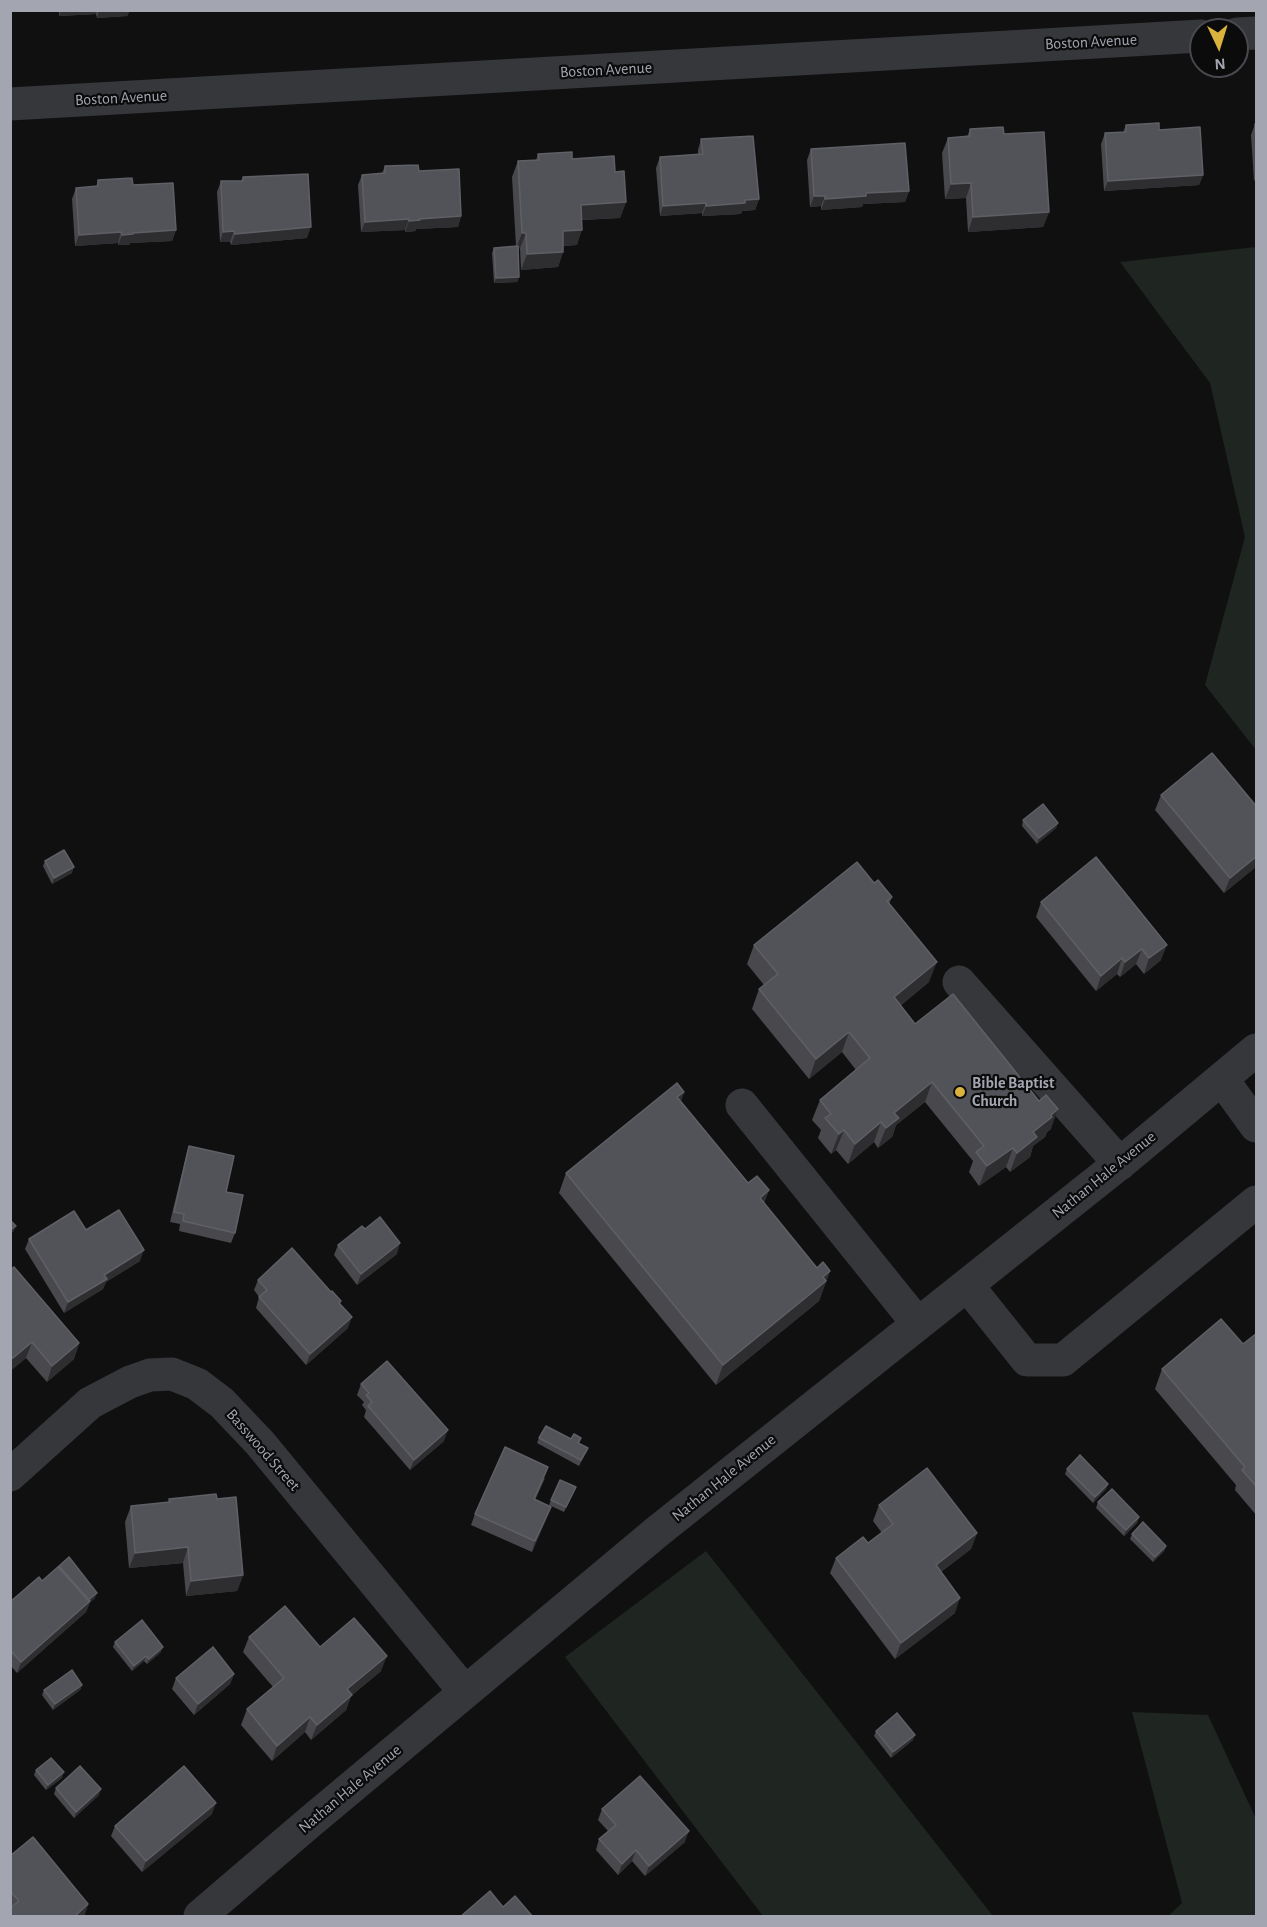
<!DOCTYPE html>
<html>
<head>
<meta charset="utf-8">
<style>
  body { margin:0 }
  #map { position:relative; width:1267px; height:1927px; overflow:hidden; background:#101011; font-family:"Alegreya Sans",sans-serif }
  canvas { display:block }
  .frame { position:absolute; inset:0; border:12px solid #a3a6b0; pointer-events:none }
  .north { position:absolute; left:1189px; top:18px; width:60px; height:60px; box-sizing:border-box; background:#0b0b0c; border:2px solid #48494e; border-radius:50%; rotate:176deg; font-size:16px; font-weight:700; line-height:24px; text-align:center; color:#a3a6b0 }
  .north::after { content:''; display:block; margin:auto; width:21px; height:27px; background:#dab33f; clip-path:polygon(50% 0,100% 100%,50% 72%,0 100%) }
</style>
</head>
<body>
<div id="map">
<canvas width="1267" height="1927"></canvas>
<div class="frame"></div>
<div class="north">N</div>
</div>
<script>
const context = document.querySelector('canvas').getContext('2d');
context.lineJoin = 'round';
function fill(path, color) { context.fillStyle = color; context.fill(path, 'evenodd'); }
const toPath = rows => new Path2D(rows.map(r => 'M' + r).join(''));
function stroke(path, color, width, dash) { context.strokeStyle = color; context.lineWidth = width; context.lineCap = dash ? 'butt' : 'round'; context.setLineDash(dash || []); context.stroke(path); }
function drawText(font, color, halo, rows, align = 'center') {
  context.font = font + ' "Alegreya Sans",sans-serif'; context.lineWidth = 4.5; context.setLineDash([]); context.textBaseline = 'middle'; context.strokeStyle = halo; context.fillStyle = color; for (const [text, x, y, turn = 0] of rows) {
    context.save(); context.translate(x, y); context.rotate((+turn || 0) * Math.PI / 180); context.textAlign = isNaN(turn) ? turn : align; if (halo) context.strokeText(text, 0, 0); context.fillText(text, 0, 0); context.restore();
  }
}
const green = toPath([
  [1256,247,1256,750,1205,685,1245,537,1210,383,1120,262],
  [706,1551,993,1916,763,1916,565,1657],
  [1132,1712,1208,1715,1256,1819,1256,1916,1168,1916,1182,1903]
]);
const minor = toPath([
  [1237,34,1256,33],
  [10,104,1201,36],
  [959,982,1120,1164],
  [1222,1079,1256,1126],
  [742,1105,918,1324],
  [967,1285,1027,1360,1063,1360,1256,1202],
  [10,1475,90,1403,130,1382,150,1375,172,1374,197,1384,222,1403,260,1443,465,1692],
  [200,1916,311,1821,658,1531,1129,1156,1256,1050]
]);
const wall = toPath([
  [59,10,148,10,129,12,127,16,97,18,96,14,59,16],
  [1255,124,1257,124,1257,181,1254,181,1251,135],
  [1126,125,1159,130,1203,175,1199,185,1104,191,1101,144,1105,133,1123,132],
  [970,129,1004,134,1049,212,1043,227,968,232,966,198,945,199,942,153,948,138,967,137],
  [701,139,759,199,755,210,742,211,741,214,702,216,702,213,660,216,656,168,660,157,698,155,698,150],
  [811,149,909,191,905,202,863,204,862,207,821,210,821,206,810,207,807,160],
  [538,154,572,159,615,172,626,202,620,218,582,220,577,245,563,246,563,252,558,267,521,270,520,248,518,249,519,277,517,282,494,283,492,253,494,248,516,246,512,177,518,161,536,160],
  [385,166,419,171,461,216,458,227,416,229,416,231,405,232,405,230,361,232,358,185,362,175,382,173],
  [243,177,307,238,231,245,230,242,220,242,217,192,221,181,241,181],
  [98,180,133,185,176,230,172,241,130,243,129,245,118,245,118,243,75,246,72,199,76,188,96,187],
  [1161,795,1257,807,1257,866,1224,893,1155,810],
  [1023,820,1058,823,1056,828,1037,844,1022,826],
  [1096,857,1161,960,1144,974,1136,964,1120,977,1117,974,1096,991,1036,917,1041,902],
  [45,861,72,873,52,884,43,866],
  [874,883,892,897,889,904,929,982,900,1006,915,1024,1051,1129,1047,1132,1045,1137,1033,1146,1030,1157,1010,1172,1006,1167,979,1186,969,1172,973,1161,925,1102,896,1125,892,1137,878,1148,874,1142,848,1164,836,1150,831,1154,818,1138,821,1130,812,1120,820,1100,856,1070,842,1052,809,1079,752,1009,759,989,764,985,747,964,754,945],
  [684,1092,681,1101,748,1183,769,1190,764,1203,817,1268,830,1271,819,1301,716,1385,559,1193,566,1173],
  [189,1146,235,1233,231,1243,179,1231,180,1224,170,1222,186,1156],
  [365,1229,397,1254,357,1285,334,1255,338,1245],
  [86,1230,140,1261,106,1282,103,1289,64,1313,25,1249,29,1239],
  [10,1270,79,1343,74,1359,47,1382,26,1358,10,1371],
  [258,1280,331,1292,341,1301,340,1304,348,1328,306,1365,256,1308,259,1297,254,1290],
  [1257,1333,1257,1516,1235,1490,1236,1485,1155,1389,1162,1369,1243,1344],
  [361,1384,444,1441,410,1470,364,1417,366,1410,362,1405,364,1402,357,1395],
  [539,1438,581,1438,579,1443,588,1448,579,1466,537,1443],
  [1067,1469,1108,1484,1106,1489,1093,1503,1065,1474],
  [545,1478,535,1500,547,1517,532,1552,471,1525,475,1514],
  [576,1487,564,1512,549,1505,551,1500],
  [169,1499,217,1499,243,1575,237,1591,186,1596,183,1563,129,1568,125,1522,131,1506,168,1502],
  [1098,1502,1139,1517,1137,1523,1124,1536,1096,1508],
  [879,1505,977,1533,971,1549,941,1572,955,1613,895,1659,830,1573,836,1558,868,1543,882,1533,873,1521],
  [1132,1534,1166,1546,1164,1551,1153,1562,1130,1539],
  [42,1581,95,1598,90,1602,86,1612,17,1673,10,1665,10,1602],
  [249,1637,320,1647,381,1671,351,1696,346,1710,311,1740,305,1732,272,1761,241,1725,247,1709,273,1687,243,1652],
  [115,1642,161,1652,147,1664,144,1661,132,1671,113,1647],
  [234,1674,230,1684,194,1715,172,1689,176,1678],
  [82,1685,80,1690,53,1710,42,1695,44,1690],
  [876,1731,913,1740,891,1758,874,1736],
  [36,1770,62,1778,46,1790,34,1775],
  [56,1788,99,1795,74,1818,54,1794],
  [602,1809,685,1842,645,1876,632,1861,618,1875,596,1850,599,1839,608,1831,598,1820],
  [212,1814,142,1872,111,1836,115,1826],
  [10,1856,88,1904,84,1917,10,1917]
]);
const shadedWall = toPath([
  [61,10,97,10,96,14,59,16],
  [99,10,148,10,129,12,127,16,97,18],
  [240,10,261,10,239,12],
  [1257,173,1257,181,1254,181],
  [1203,175,1199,185,1104,191,1108,181],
  [971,183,966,198,945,199,951,184],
  [909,191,905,202,863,204,862,207,821,210,825,199,866,193],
  [814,196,825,196,821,206,810,207],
  [759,199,755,210,742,211,741,214,702,216,706,206,745,200],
  [626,202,620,218,575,220,581,205],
  [706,203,702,213,660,216,663,206],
  [1049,212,1043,227,968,232,973,217],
  [461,216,458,227,416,229,416,231,405,232,409,221,419,219],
  [409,219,405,230,361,232,365,222],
  [311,227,307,238,231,245,235,234],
  [176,230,172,241,130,243,129,245,118,245,122,235,133,233],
  [582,230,577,245,557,246,563,231],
  [234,231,230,242,220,242,223,232],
  [121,232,118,243,75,246,79,235],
  [522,233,526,233,520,248,516,249],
  [563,252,558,267,521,270,527,254],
  [519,277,517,282,494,283,496,278],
  [1058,823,1056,828,1037,844,1039,838],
  [1257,856,1257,866,1224,893,1230,878],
  [74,867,72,873,52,884,54,878],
  [1167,945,1161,960,1144,974,1149,958],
  [1142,949,1136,964,1120,977,1125,962],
  [1122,958,1117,974,1096,991,1101,976],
  [937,962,929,982,886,1017,894,997],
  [849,1032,842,1052,809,1079,816,1059],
  [932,1082,925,1102,896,1125,892,1137,878,1148,886,1128,894,1113],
  [684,1092,677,1112,677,1097],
  [1058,1109,1051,1129,1047,1132,1045,1137,1033,1146,1030,1157,1010,1172,1017,1153,1033,1132],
  [881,1122,874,1142,848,1164,855,1144],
  [844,1130,836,1150,831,1154,839,1134],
  [1013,1148,1006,1167,979,1186,987,1166],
  [769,1190,761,1210,760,1198],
  [16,1226,14,1231,10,1234,10,1230],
  [400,1243,397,1254,357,1285,361,1274],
  [144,1250,140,1261,106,1282,103,1289,64,1313,68,1302,104,1275],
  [830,1271,819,1301,716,1385,723,1365],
  [352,1317,348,1328,306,1365,310,1354],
  [32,1342,26,1358,10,1371,10,1365,13,1358],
  [79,1343,74,1359,47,1382,52,1366],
  [448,1430,444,1441,410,1470,414,1460],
  [1108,1484,1106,1489,1093,1503,1095,1497],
  [551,1507,547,1517,532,1552,535,1541],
  [1139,1517,1137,1523,1124,1536,1126,1530],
  [977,1533,971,1549,930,1580,936,1565],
  [1166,1546,1164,1551,1153,1562,1155,1557],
  [188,1547,183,1563,129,1568,135,1553],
  [243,1575,237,1591,186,1596,191,1581],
  [97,1593,95,1598,90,1602,86,1612,17,1673,21,1662,86,1601],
  [960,1598,955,1613,895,1659,901,1643],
  [163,1647,161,1652,147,1664,149,1659],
  [146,1656,144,1661,132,1671,134,1666],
  [387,1656,381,1671,351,1696,346,1710,311,1740,317,1725,347,1689],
  [234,1674,230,1684,194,1715,198,1704],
  [82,1685,80,1690,53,1710,55,1704],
  [310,1717,305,1732,272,1761,277,1746],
  [915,1735,913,1740,891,1758,893,1752],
  [64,1772,62,1778,46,1790,48,1785],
  [101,1789,99,1795,74,1818,76,1812],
  [216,1803,212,1814,142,1872,146,1861],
  [689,1831,685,1842,645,1876,649,1866],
  [636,1850,632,1861,618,1875,622,1864],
  [88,1904,84,1917,74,1917]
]);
const building = toPath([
  [1159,123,1159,130,1200,127,1203,175,1108,181,1105,133,1126,132,1126,125,1159,123],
  [1255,124,1257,124,1257,154,1255,124],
  [1003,127,1004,134,1044,132,1049,212,973,217,971,183,951,184,948,138,970,136,970,129,1003,127],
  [753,136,759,199,745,200,745,203,706,206,706,203,663,206,660,157,703,154,701,139,753,136],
  [905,143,909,191,866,193,866,196,825,199,825,196,814,196,811,149,905,143],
  [572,152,572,159,614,156,615,172,624,171,626,202,581,205,582,230,563,231,563,252,527,254,526,233,522,233,518,161,539,160,538,154,572,152],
  [418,165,419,171,459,169,461,216,419,219,420,220,409,221,409,219,365,222,362,175,385,173,385,166,418,165],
  [308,174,311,227,235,234,234,231,223,232,221,181,243,181,243,177,308,174],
  [132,178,133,185,173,183,176,230,133,233,133,234,122,235,121,232,79,235,76,188,98,186,98,180,132,178],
  [518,246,519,277,496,278,494,248,518,246],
  [1212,753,1257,807,1257,856,1230,878,1161,795,1212,753],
  [1043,804,1058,823,1039,838,1023,820,1043,804],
  [64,850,74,867,54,878,45,861,64,850],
  [1096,857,1167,945,1149,958,1142,949,1125,962,1122,958,1101,976,1041,902,1096,857],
  [857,862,874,883,878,880,892,897,887,901,937,962,894,997,915,1024,953,994,1039,1101,1046,1095,1058,1109,1051,1115,1052,1117,1033,1132,1037,1137,1017,1153,1013,1148,987,1166,976,1152,984,1146,932,1082,894,1113,899,1118,886,1128,881,1122,855,1144,844,1130,839,1134,825,1118,831,1114,820,1100,870,1058,849,1032,816,1059,759,989,778,974,754,945,857,862],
  [677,1083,684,1092,677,1097,748,1183,757,1176,769,1190,760,1198,817,1268,823,1262,830,1271,823,1277,826,1281,723,1365,566,1173,677,1083],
  [189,1146,234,1156,226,1192,243,1195,235,1233,183,1221,184,1214,174,1212,189,1146],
  [119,1210,144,1250,104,1275,107,1279,68,1302,29,1239,74,1211,86,1230,119,1210],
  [380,1217,400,1243,361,1274,338,1245,362,1226,365,1229,380,1217],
  [10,1220,16,1226,10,1230,10,1220],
  [292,1248,331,1292,332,1291,341,1301,339,1303,352,1317,310,1354,259,1297,267,1290,258,1280,292,1248],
  [14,1267,79,1343,52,1366,32,1342,13,1358,10,1355,10,1270,14,1267],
  [1221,1319,1243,1344,1257,1333,1257,1487,1242,1470,1245,1467,1162,1369,1221,1319],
  [387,1361,448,1430,414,1460,368,1406,372,1402,366,1395,369,1393,361,1384,387,1361],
  [546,1426,571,1439,574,1434,581,1438,578,1443,588,1448,581,1460,539,1438,546,1426],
  [505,1447,548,1467,534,1499,551,1507,535,1541,475,1514,505,1447],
  [1080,1455,1108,1484,1095,1497,1067,1469,1080,1455],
  [927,1468,977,1533,936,1565,960,1598,901,1643,836,1558,863,1537,868,1543,893,1524,879,1505,927,1468],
  [560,1480,576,1487,566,1507,551,1500,560,1480],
  [1112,1489,1139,1517,1126,1530,1098,1502,1112,1489],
  [216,1494,217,1499,236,1497,243,1575,191,1581,188,1547,135,1553,131,1506,170,1502,169,1499,216,1494],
  [1143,1522,1166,1546,1155,1557,1132,1534,1143,1522],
  [69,1557,97,1593,88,1600,58,1567,69,1557],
  [59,1566,90,1601,21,1662,10,1650,10,1602,39,1577,42,1581,59,1566],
  [285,1606,320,1647,354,1618,387,1656,347,1689,352,1695,317,1725,310,1717,277,1746,247,1709,284,1678,249,1637,285,1606],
  [142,1620,163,1647,149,1659,146,1656,134,1666,115,1642,142,1620],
  [213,1647,234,1674,198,1704,176,1678,213,1647],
  [72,1670,82,1685,55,1704,44,1690,72,1670],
  [897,1713,915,1735,893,1752,876,1731,897,1713],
  [51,1758,64,1772,48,1785,36,1770,51,1758],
  [80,1766,101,1789,76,1812,56,1788,80,1766],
  [184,1766,216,1803,146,1861,115,1826,184,1766],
  [640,1776,689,1831,649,1866,636,1850,622,1864,599,1839,616,1825,602,1809,640,1776],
  [33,1837,88,1904,74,1917,10,1917,10,1908,19,1901,10,1891,10,1856,33,1837],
  [490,1891,503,1907,515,1896,533,1917,460,1917,490,1891]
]);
const markers = [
  [960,1092,6,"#dab33f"]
];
const streetNames = [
  ["Boston Avenue",1091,42,-3],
  ["Boston Avenue",606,70,-3],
  ["Boston Avenue",121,98,-3],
  ["Nathan Hale Avenue",1104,1175,-39],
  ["Basswood Street",263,1450,49],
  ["Nathan Hale Avenue",724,1478,-39],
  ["Nathan Hale Avenue",350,1789,-40]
];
const poiNames = [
  ["Bible Baptist",972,1083],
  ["Church",972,1101]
];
fill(green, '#1f2520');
stroke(minor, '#36373a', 33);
fill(wall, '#49494d');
fill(shadedWall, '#2e2e31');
fill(building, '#525358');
stroke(building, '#5f6066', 1.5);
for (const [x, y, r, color] of markers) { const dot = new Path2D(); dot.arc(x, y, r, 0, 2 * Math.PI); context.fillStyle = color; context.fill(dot); stroke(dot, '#0b0b0c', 2); }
drawText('16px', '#a3a6b0', '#0b0b0c', streetNames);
drawText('bold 16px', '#a3a6b0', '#0b0b0c', poiNames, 'left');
</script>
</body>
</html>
